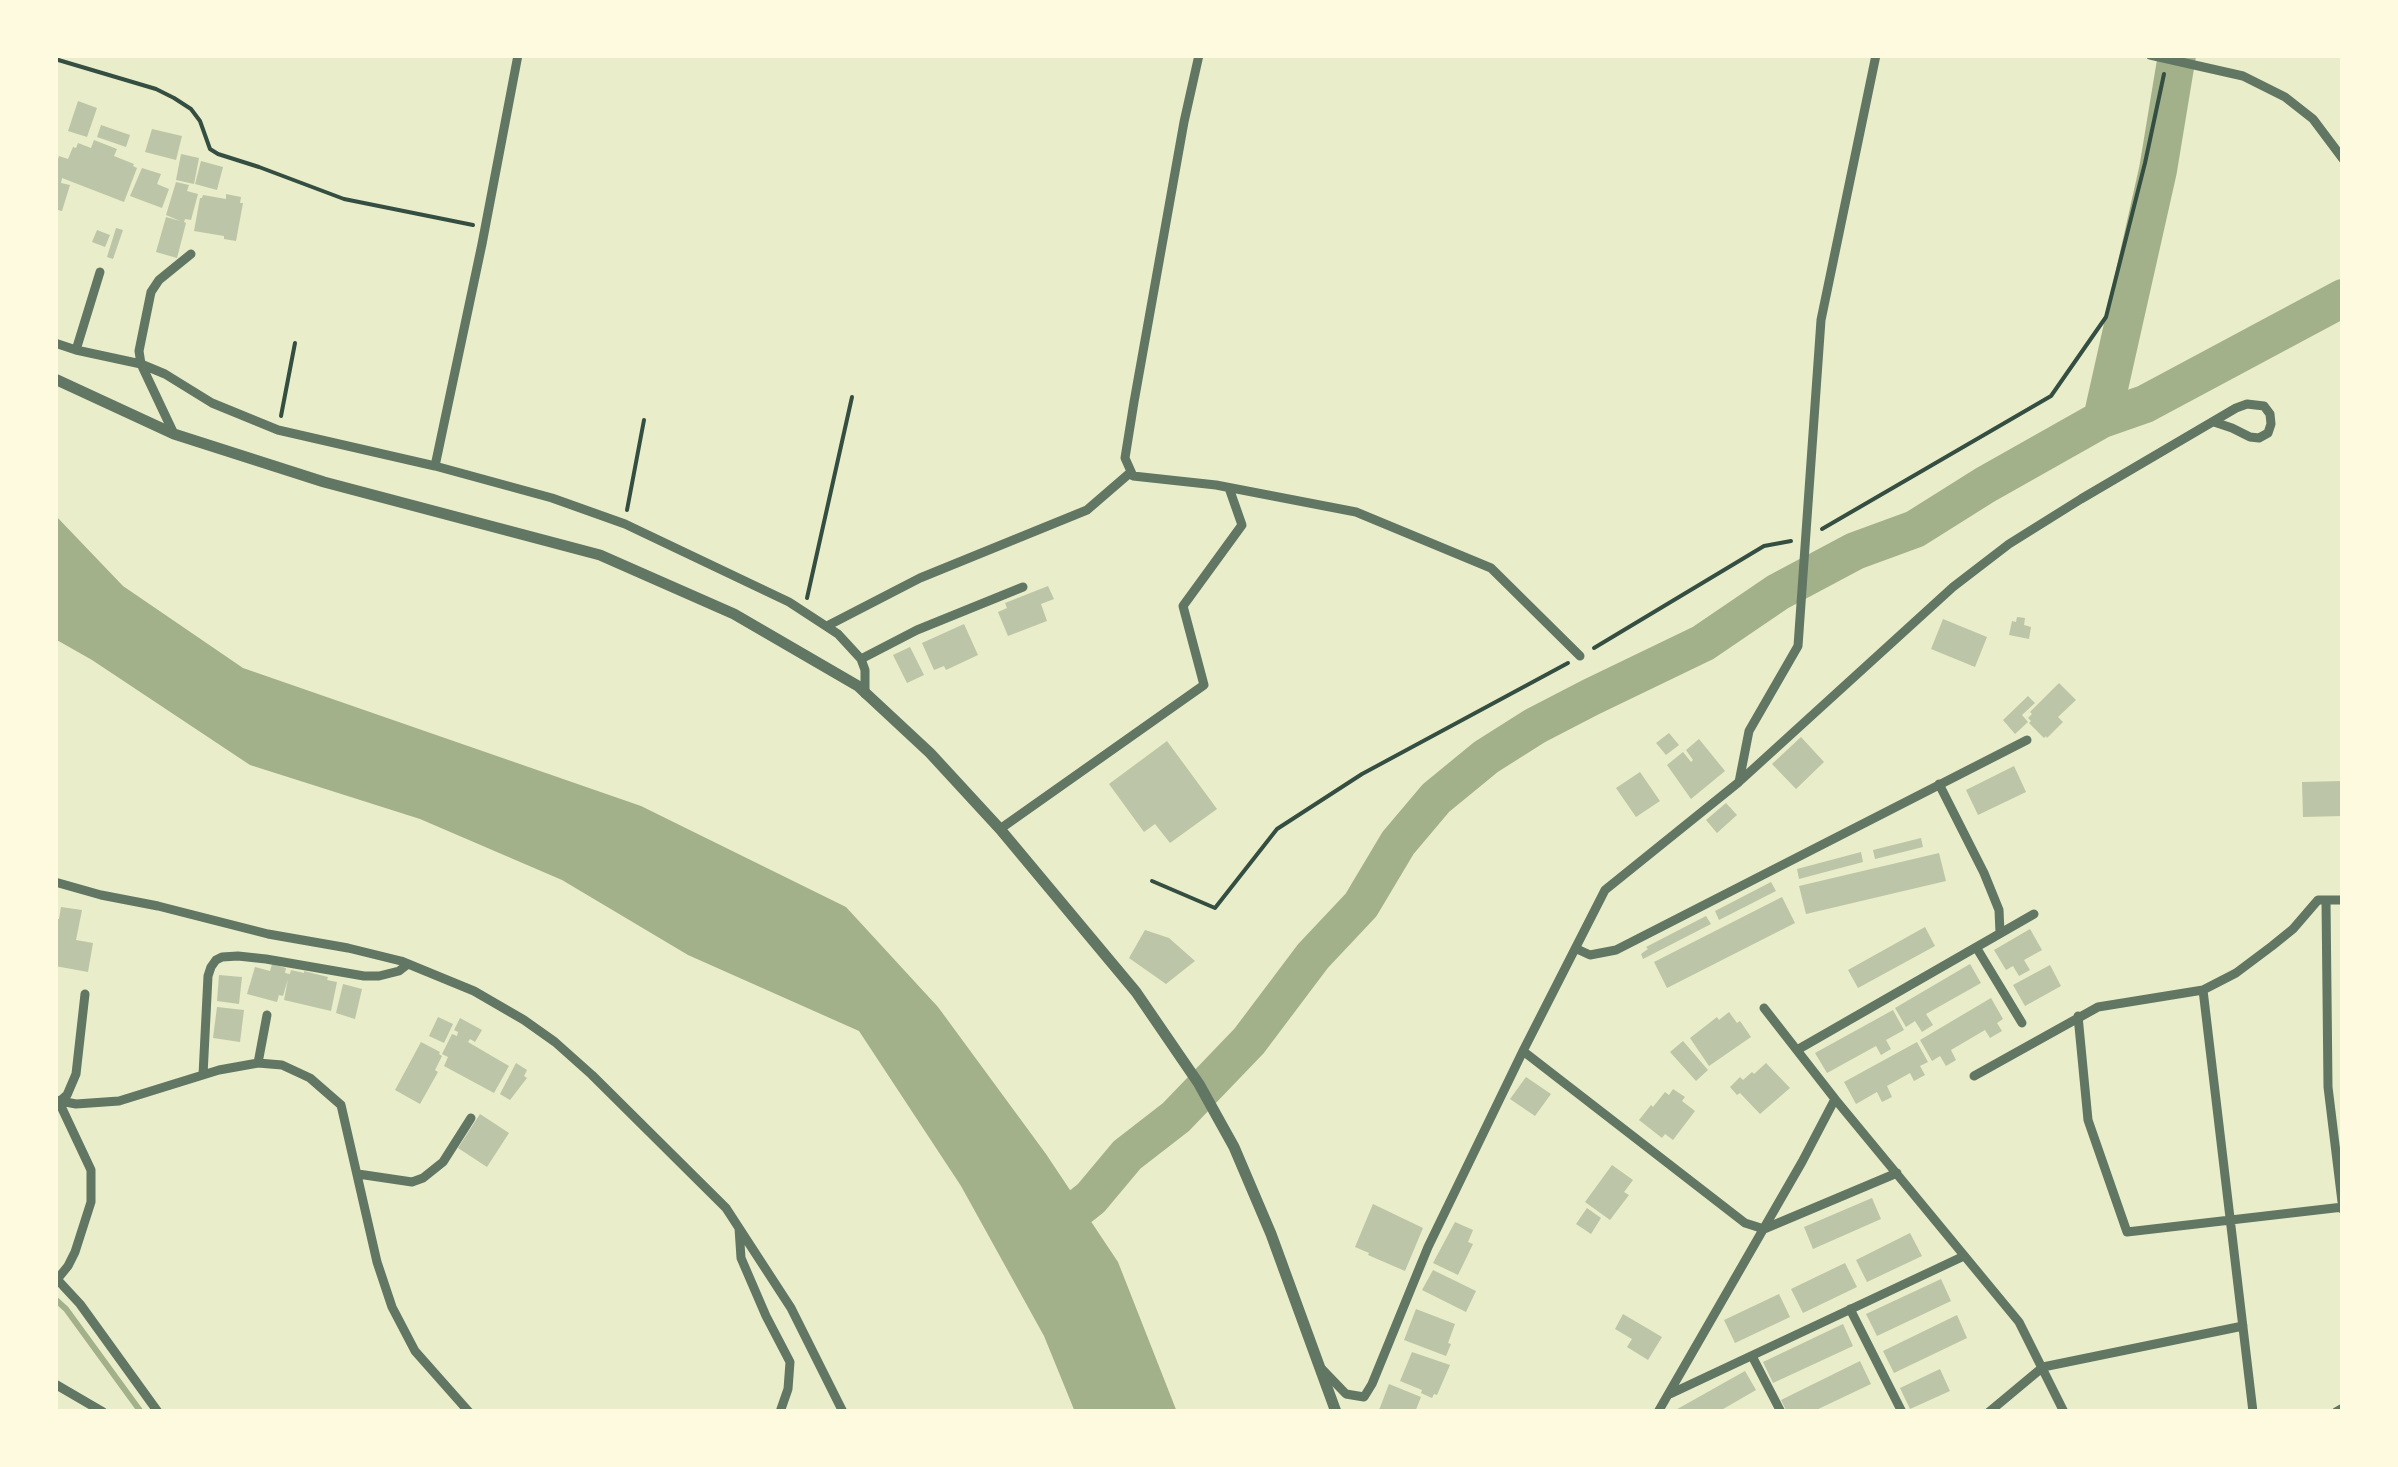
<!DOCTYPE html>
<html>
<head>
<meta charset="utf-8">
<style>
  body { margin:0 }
  #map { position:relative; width:2398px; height:1467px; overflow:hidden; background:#e9edc9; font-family:Mulish,sans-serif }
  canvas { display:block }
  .frame { position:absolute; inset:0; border:58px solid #fefae0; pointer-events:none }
</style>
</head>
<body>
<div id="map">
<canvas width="2398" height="1467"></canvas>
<div class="frame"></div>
</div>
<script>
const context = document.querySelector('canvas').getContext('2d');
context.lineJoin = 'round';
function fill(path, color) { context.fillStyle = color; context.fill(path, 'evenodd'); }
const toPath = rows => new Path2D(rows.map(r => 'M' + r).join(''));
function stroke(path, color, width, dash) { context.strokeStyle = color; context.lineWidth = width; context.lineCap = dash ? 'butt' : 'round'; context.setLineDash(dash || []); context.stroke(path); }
const water = toPath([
  [55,515,123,586,243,668,641,806,846,907,938,1007,1046,1154,1118,1262,1177,1412,1075,1412,1044,1336,961,1186,859,1031,688,955,562,880,420,819,250,765,92,660,55,639]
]);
const stream = toPath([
  [55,1299,66,1309,141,1412]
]);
const river = toPath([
  [2102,419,2158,170,2177,55],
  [1057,1225,1091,1198,1127,1155,1176,1117,1249,1041,1313,956,1361,905,1398,843,1436,798,1486,757,1535,726,1591,697,1703,643,1778,592,1855,551,1915,529,1985,485,2102,419,2145,404,2343,298]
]);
const building = toPath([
  [78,101,97,108,87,137,68,131],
  [101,125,130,135,126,147,97,137],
  [152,129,182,136,176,160,145,152],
  [94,140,117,149,114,156,134,164,133,166,137,168,124,202,62,178,61,183,70,185,62,211,58,210,55,218,55,168,59,156,68,159,73,147,76,148,78,143,91,148],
  [181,154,199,158,194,184,176,180],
  [201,161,223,167,217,190,195,184],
  [142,168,161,174,157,184,169,189,162,208,130,196],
  [176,182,189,185,187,191,198,194,191,220,185,219,184,222,186,223,177,258,156,252,166,217,180,221,166,215],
  [226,194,241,197,240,203,243,203,236,241,224,239,224,236,194,231,200,198,202,198,203,195,226,199],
  [116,228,123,230,113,259,107,257],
  [97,230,110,235,105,247,92,242],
  [1048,586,1054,599,1041,604,1047,621,1008,636,998,612,1007,608,1005,603],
  [2017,617,2025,618,2024,625,2031,627,2029,639,2009,635,2012,621,2016,622],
  [1943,619,1987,637,1975,667,1931,649],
  [964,624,978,655,946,670,944,666,934,670,922,643],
  [910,647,924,675,907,683,893,655],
  [2059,683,2076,700,2058,717,2063,722,2047,738,2046,736,2044,738,2029,723,2031,721,2028,718,2032,714,2030,712],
  [2028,696,2035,703,2022,715,2028,722,2015,734,2003,720],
  [1669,733,1679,745,1666,755,1656,743],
  [1801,737,1824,762,1796,789,1772,764],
  [1699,739,1725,771,1691,799,1667,765,1683,752,1691,762,1693,760,1686,750],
  [1167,741,1217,809,1170,843,1155,824,1144,832,1109,784],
  [2014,766,2026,792,1978,815,1966,790],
  [1640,772,1660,801,1636,817,1616,788],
  [2343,781,2343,816,2303,817,2302,782],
  [1726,803,1737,815,1717,833,1706,820],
  [1921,838,1923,847,1875,859,1873,850],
  [1861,852,1863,862,1799,879,1797,869],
  [1939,853,1946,881,1806,914,1799,886],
  [1771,882,1776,891,1719,920,1715,911],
  [1782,897,1795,923,1667,988,1654,962],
  [61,907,82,910,76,940,93,943,88,972,55,966,55,919,59,919],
  [1706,916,1711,924,1643,959,1641,954,1648,949,1646,947],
  [1925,927,1935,946,1858,988,1848,970],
  [2030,929,2042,950,2024,960,2030,970,2019,976,2013,966,2006,970,1994,950],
  [1145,930,1169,938,1195,961,1166,984,1129,958],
  [272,964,286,968,285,973,290,974,291,970,304,973,304,971,328,977,327,980,337,982,331,1011,284,1000,288,979,283,996,279,995,277,1002,247,994,255,967,270,971],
  [1970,964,1981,983,1926,1014,1933,1025,1922,1032,1915,1021,1906,1027,1895,1008],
  [2050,965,2061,986,2025,1006,2013,985],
  [219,975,242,977,239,1004,217,1001],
  [343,984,362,989,355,1019,336,1013],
  [1991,998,2003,1019,1997,1023,2002,1031,1990,1038,1985,1030,1951,1050,1956,1060,1946,1066,1940,1056,1932,1061,1920,1040],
  [217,1007,244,1010,240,1042,213,1038],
  [1893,1010,1904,1030,1886,1040,1891,1049,1881,1055,1876,1046,1827,1073,1815,1053],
  [1729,1012,1737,1023,1740,1021,1751,1037,1709,1066,1690,1038,1717,1017,1719,1020],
  [438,1017,453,1024,444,1043,429,1036],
  [460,1018,482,1030,475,1042,470,1039,468,1042,509,1066,494,1093,444,1066,448,1057,442,1054,452,1034,457,1036,458,1032,454,1030],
  [1683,1041,1708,1070,1696,1081,1670,1052],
  [421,1042,440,1052,439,1054,442,1056,435,1070,438,1072,420,1104,395,1090],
  [1917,1042,1928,1062,1920,1066,1925,1075,1914,1081,1910,1073,1887,1086,1892,1097,1882,1102,1877,1092,1856,1104,1844,1082],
  [516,1063,527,1070,524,1076,527,1078,510,1100,500,1094],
  [1766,1063,1790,1088,1760,1114,1740,1093,1737,1095,1730,1087,1740,1077,1743,1080,1752,1072,1754,1074],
  [1526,1077,1551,1094,1535,1116,1510,1099],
  [1673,1089,1685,1097,1682,1101,1695,1111,1673,1140,1665,1134,1662,1138,1639,1120,1651,1105,1653,1107,1665,1092,1669,1095],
  [480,1114,509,1133,487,1167,458,1148],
  [1612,1165,1633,1180,1624,1192,1629,1195,1610,1220,1585,1202],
  [1872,1198,1881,1219,1813,1249,1804,1227],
  [1373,1204,1423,1228,1405,1271,1368,1255,1369,1253,1355,1247],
  [1587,1208,1601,1218,1591,1234,1576,1224],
  [1455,1222,1473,1230,1468,1242,1473,1244,1458,1275,1433,1263],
  [1910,1233,1922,1256,1867,1282,1856,1260],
  [1845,1263,1857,1287,1803,1313,1791,1289],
  [1433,1270,1476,1291,1466,1312,1422,1290],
  [1941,1279,1951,1301,1877,1336,1866,1314],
  [1779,1294,1790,1317,1735,1343,1724,1320],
  [1416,1309,1455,1324,1448,1343,1451,1344,1446,1356,1404,1340],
  [1623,1314,1662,1337,1648,1360,1627,1347,1632,1339,1615,1329],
  [1957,1315,1967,1338,1894,1373,1883,1351],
  [1843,1324,1853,1346,1773,1383,1763,1362],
  [1412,1352,1450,1365,1437,1395,1434,1394,1432,1398,1421,1393,1422,1390,1400,1381],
  [1860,1361,1871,1384,1812,1412,1787,1412,1781,1400],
  [1940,1369,1950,1391,1910,1409,1900,1388],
  [1745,1371,1756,1390,1718,1412,1672,1412],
  [1389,1384,1421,1397,1415,1412,1386,1412,1379,1410]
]);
const path = toPath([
  [55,59,156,89,174,98,191,109,200,121,210,149,218,154,259,167,344,199,473,225],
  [281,416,295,343],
  [627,510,644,420],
  [1822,529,2051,396,2106,317,2145,163,2164,74],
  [807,598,852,397],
  [1594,648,1764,546,1791,541],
  [1152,881,1215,908,1277,829,1362,774,1568,663]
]);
const minor = toPath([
  [1199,55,1184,122,1134,402,1125,458,1133,476,1216,485,1356,512,1491,568,1580,656],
  [2150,55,2243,76,2285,97,2313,119,2343,159],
  [55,343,76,350,141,364,165,374,212,403,278,430,435,466,482,244,518,55],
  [76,350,100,272],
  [174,434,141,364,139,351,151,292,159,280,191,254],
  [435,466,552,498,625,524,789,602,838,634,861,659,865,670,865,694],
  [827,626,920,578,1087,510,1131,472],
  [861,659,917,630,1023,587],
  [1741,780,1953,587,2009,544,2081,499,2236,408,2247,404,2264,406,2270,414,2271,424,2268,433,2259,438,2250,437,2232,428,2214,422],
  [1939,784,1984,873,1999,910,2000,933],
  [1000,829,1204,685,1183,606,1242,525,1229,488],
  [55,882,101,895,158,906,268,934,348,948,401,961,474,991,524,1020,555,1042,592,1075,726,1208,791,1308,843,1412],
  [2326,900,2328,1087,2343,1210],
  [1976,947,2022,1023],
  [1577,949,1590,955,1616,950,2027,740],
  [2203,990,2253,1412],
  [1764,1008,1835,1099,2019,1322,2064,1412],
  [2078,1016,2088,1120,2127,1232,2343,1207],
  [1797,1050,2034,914],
  [1523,1051,1745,1223,1764,1229,1897,1173],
  [258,1063,267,1015],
  [203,1075,208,976,211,967,216,960,222,957,238,956,266,959,364,976,379,976,399,971,408,964],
  [1974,1076,2098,1007,2203,990,2236,973,2272,946,2293,929,2318,900,2343,900],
  [55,1100,76,1104,119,1101,219,1070,258,1063,282,1065,310,1078,341,1105,377,1262,392,1307,415,1351,469,1412],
  [358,1174,412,1182,423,1178,443,1162,471,1118],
  [739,1228,741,1258,766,1316,790,1362,788,1389,780,1412],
  [55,1277,80,1304,158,1412],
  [55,1282,68,1266,75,1252,91,1202,91,1170,59,1102,67,1095,76,1074,85,994],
  [1850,1309,1902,1412],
  [1752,1356,1781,1412],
  [1322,1369,1346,1394,1364,1397,1372,1384,1428,1247,1523,1051,1605,890,1739,782,1749,731,1798,646,1821,320,1876,55],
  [55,1384,103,1412],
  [1670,1394,1964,1256],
  [1658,1412,1802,1162,1835,1099],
  [1989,1412,2043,1367,2243,1326],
  [2336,1412,2343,1408]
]);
const tertiary = toPath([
  [55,379,174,434,324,482,600,555,734,614,858,686,930,753,1000,829,1136,992,1199,1084,1234,1147,1271,1234,1336,1412]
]);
fill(water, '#a3b18a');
stroke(stream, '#a3b18a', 6);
stroke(river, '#a3b18a', 38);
fill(building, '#bcc5a7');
stroke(path, '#344e41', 4);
stroke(minor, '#617663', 9);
stroke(tertiary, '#617663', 11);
</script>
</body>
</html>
